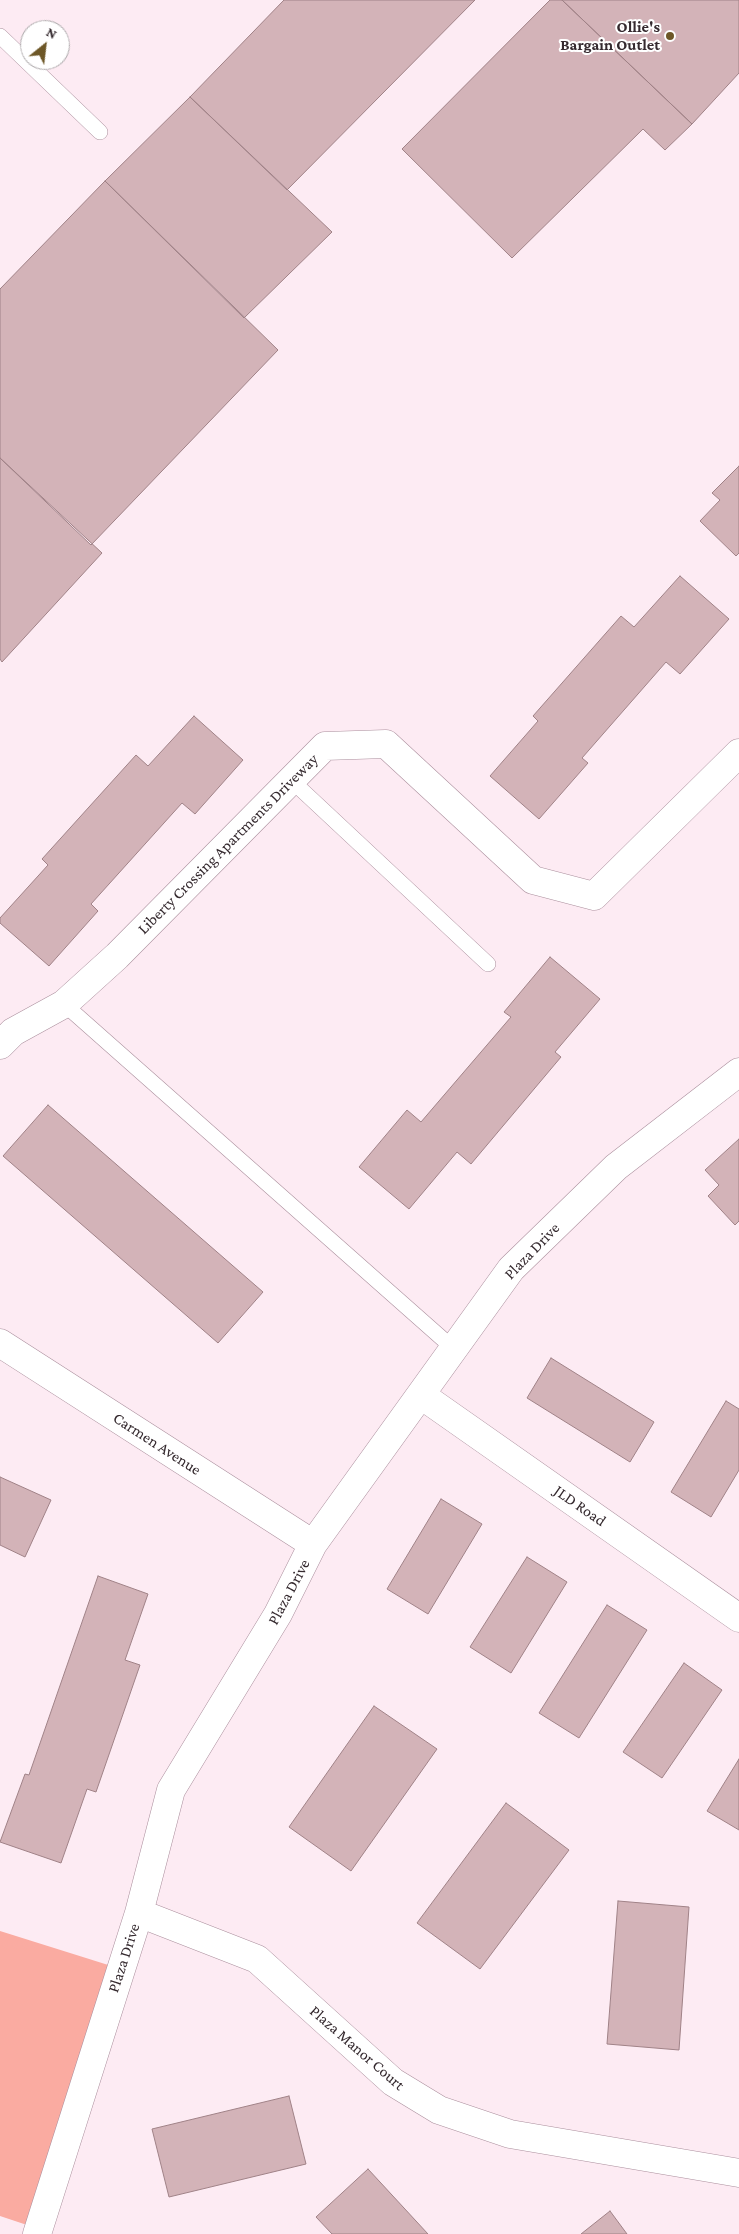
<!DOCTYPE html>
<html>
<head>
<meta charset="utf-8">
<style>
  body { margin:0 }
  #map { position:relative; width:739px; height:2234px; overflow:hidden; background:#fdebf3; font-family:"Crimson Pro",serif }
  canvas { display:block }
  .north { position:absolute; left:20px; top:20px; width:50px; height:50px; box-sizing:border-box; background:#fff; border:1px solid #aeaaac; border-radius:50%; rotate:29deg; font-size:14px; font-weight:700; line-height:20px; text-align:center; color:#352a2f }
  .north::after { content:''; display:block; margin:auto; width:18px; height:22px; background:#6d5727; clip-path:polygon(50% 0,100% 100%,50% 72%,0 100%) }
</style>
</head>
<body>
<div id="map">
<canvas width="739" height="2234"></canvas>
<div class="north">N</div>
</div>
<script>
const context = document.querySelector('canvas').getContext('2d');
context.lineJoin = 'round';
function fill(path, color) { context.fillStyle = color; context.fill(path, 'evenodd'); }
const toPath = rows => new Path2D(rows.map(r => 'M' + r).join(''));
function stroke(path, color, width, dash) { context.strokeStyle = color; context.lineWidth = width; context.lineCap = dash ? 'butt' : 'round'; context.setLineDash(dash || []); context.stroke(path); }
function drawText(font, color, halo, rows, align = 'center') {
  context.font = font + ' "Crimson Pro",serif'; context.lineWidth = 4; context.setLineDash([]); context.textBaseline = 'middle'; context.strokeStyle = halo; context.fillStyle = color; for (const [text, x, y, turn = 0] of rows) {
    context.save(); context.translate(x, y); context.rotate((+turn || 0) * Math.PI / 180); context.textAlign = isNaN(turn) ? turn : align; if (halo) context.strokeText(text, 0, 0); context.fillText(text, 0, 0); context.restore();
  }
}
const green = toPath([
  [0,1931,121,1969,39,2229,0,2216]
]);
const building = toPath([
  [284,0,475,0,287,190,190,97,284,0],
  [550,0,562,0,692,124,665,150,643,129,512,258,402,149,550,0],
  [562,0,739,0,739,73,692,124,562,0],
  [190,97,332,232,244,318,105,181,190,97],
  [105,181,278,350,91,545,0,458,0,289,105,181],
  [0,458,102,553,2,662,0,659,0,458],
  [739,466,739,553,736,556,700,521,720,500,712,493,739,466],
  [680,576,729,619,680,674,666,662,582,758,588,763,539,819,490,776,538,721,533,716,621,616,634,627,680,576],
  [194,716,243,760,195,814,182,803,91,904,98,911,49,966,0,923,0,918,48,865,42,859,136,755,148,766,194,716],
  [550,957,600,999,555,1052,561,1057,471,1164,457,1152,409,1209,359,1167,407,1110,421,1122,511,1017,504,1012,550,957],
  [48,1105,263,1292,218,1343,3,1156,48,1105],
  [739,1139,739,1221,735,1225,708,1196,719,1185,705,1170,739,1139],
  [551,1358,654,1422,630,1462,527,1398,551,1358],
  [726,1401,739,1409,739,1470,711,1517,671,1492,726,1401],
  [0,1477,51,1500,25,1557,0,1545,0,1477],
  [441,1499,482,1524,428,1614,387,1589,441,1499],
  [527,1557,567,1582,511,1673,470,1647,527,1557],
  [98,1576,148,1594,125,1660,140,1665,96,1792,87,1789,61,1863,0,1842,25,1774,29,1775,98,1576],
  [607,1605,647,1630,579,1738,539,1713,607,1605],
  [684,1663,722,1690,662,1778,623,1752,684,1663],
  [374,1706,437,1749,351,1871,289,1827,374,1706],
  [739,1759,739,1830,707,1811,739,1759],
  [506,1803,569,1850,480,1969,417,1923,506,1803],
  [618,1901,689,1907,679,2050,607,2044,618,1901],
  [289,2096,306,2164,169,2197,152,2129,289,2096],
  [368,2169,428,2234,332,2234,316,2217,368,2169],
  [610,2211,627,2234,581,2234,610,2211]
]);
const service = toPath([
  [0,36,100,132],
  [290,779,488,964],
  [64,1004,454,1349]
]);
const minor = toPath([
  [0,1045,13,1032,64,1004,117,956,325,746,386,744,533,880,594,896,739,753],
  [0,1343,313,1544],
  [421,1395,739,1618],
  [139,1913,257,1959,393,2082,439,2110,510,2134,739,2173],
  [37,2234,139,1913,171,1790,278,1614,313,1544,511,1269,616,1167,739,1072]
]);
const markers = [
  [670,36,5,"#6d5727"]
];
const poiNames = [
  ["Ollie's",660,27],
  ["Bargain Outlet",660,45]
];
const streetNames = [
  ["Liberty Crossing Apartments Driveway",228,844,-45],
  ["Plaza Drive",532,1251,-46],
  ["Carmen Avenue",157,1444,33],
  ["JLD Road",580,1506,35],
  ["Plaza Drive",289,1592,-62],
  ["Plaza Drive",124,1958,-72],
  ["Plaza Manor Court",357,2048,41]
];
fill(green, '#faaba1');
fill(building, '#d3b3b8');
stroke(building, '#a08287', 1);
stroke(service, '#ab8f9d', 16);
stroke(minor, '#ab8f9d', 29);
stroke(service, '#fff', 15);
stroke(minor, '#fff', 28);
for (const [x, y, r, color] of markers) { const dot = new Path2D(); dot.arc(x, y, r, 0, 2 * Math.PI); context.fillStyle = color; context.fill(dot); stroke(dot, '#fff', 2); }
drawText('bold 16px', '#352a2f', '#fff', poiNames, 'right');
drawText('16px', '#352a2f', '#fff', streetNames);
</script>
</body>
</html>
